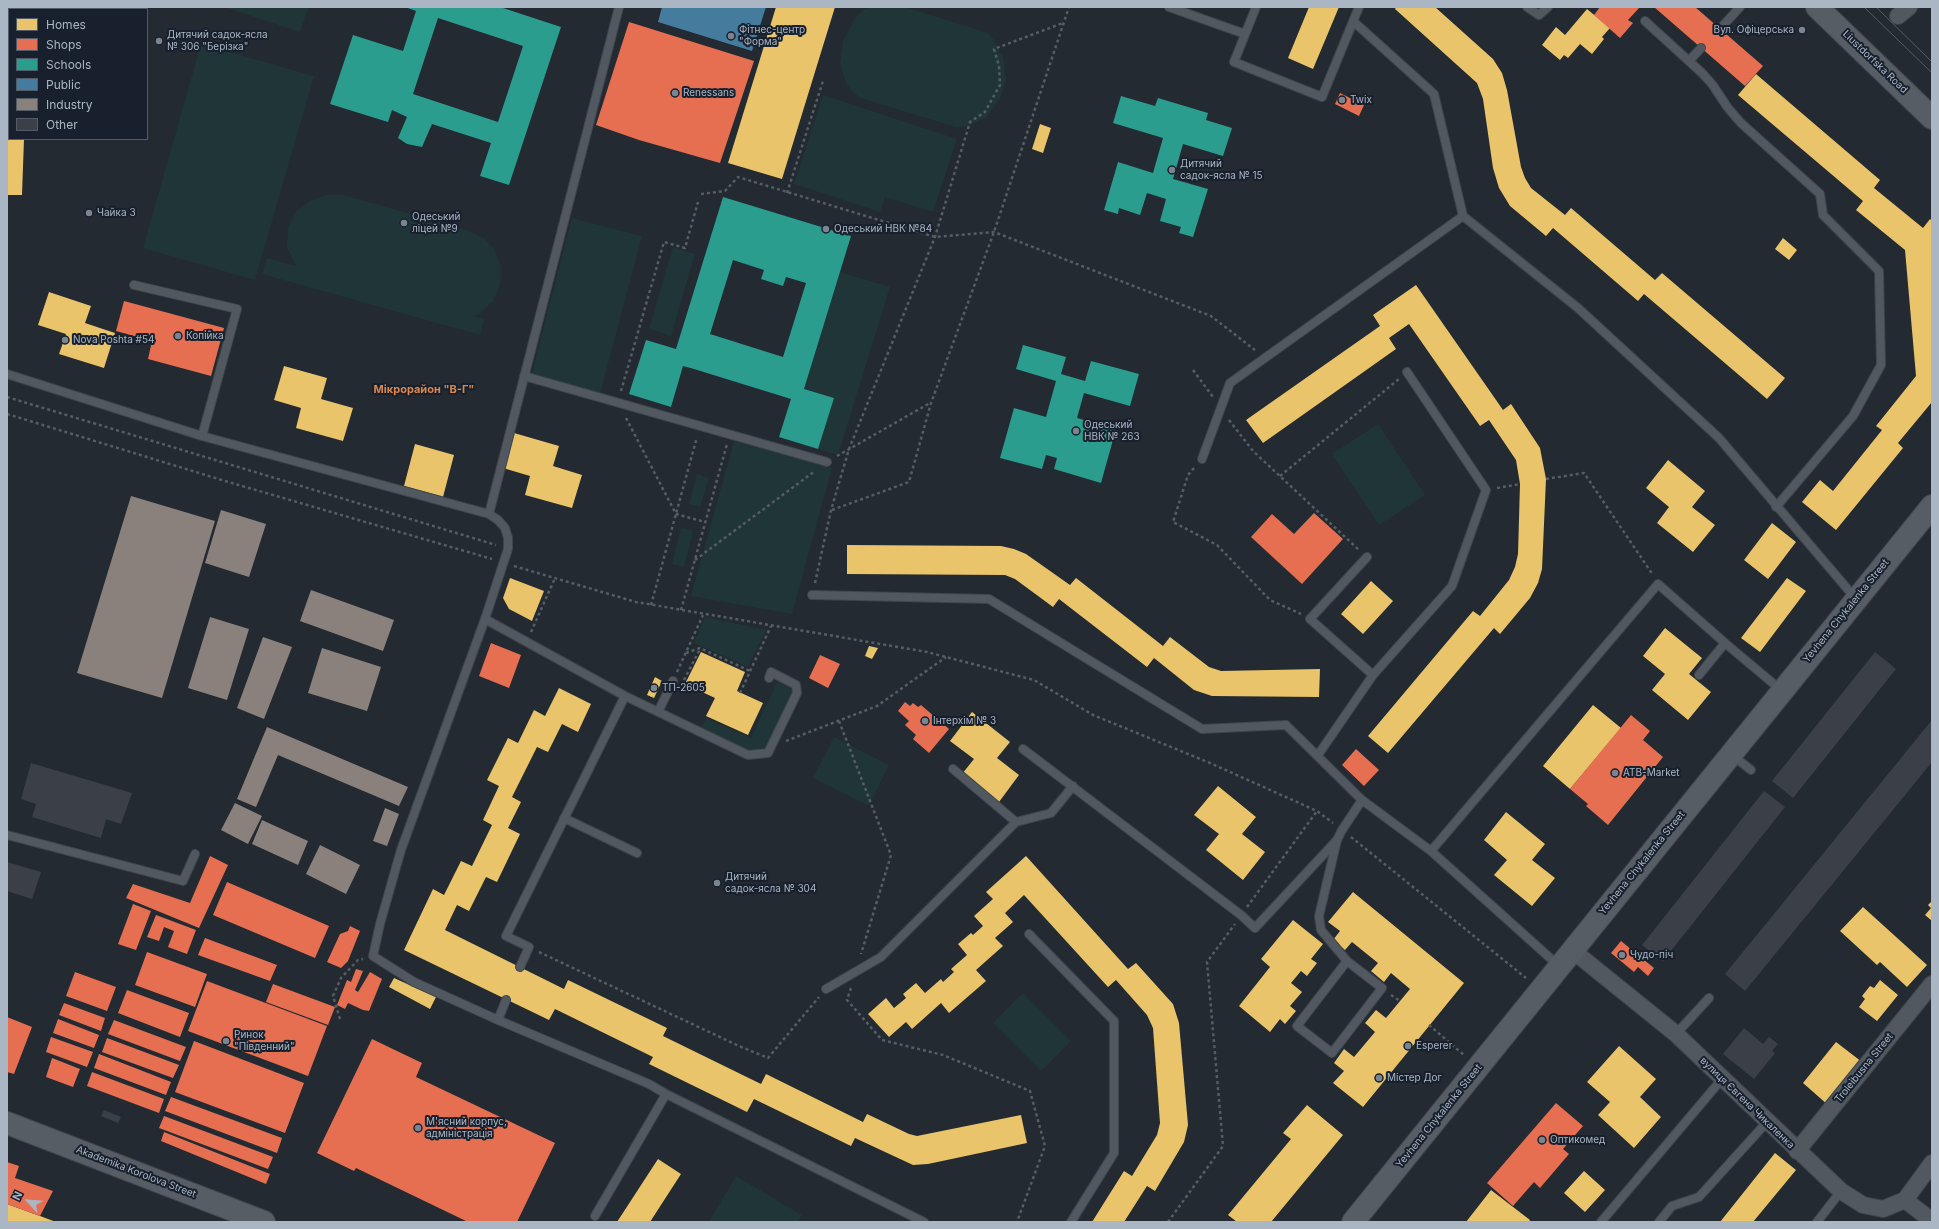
<!DOCTYPE html>
<html>
<head>
<meta charset="utf-8">
<style>
  body { margin:0 }
  #map { position:relative; width:1939px; height:1229px; overflow:hidden; background:#232a31; font-family:Inter,sans-serif }
  canvas { display:block }
  .frame { position:absolute; inset:0; border:8px solid #abb6c5; pointer-events:none }
  .legend { position:absolute; left:8px; top:8px; width:140px; height:132px; box-sizing:border-box; background:#17202c; border:1px solid #525c69; margin:0; padding:5px 7px; list-style:none; font-size:12px; color:#abb6c5 }
  .legend li { display:flex; align-items:center; gap:8px; height:20px }
  .legend b { width:20px; border:1px solid #525c69 }
  .north { position:absolute; left:8px; top:1181px; width:40px; height:40px; -webkit-text-stroke:3px #17202c; paint-order:stroke; rotate:296deg; font-size:11px; font-weight:700; line-height:16px; text-align:center; color:#abb6c5 }
  .north::after { content:''; display:block; margin:auto; width:14px; height:18px; background:#abb6c5; clip-path:polygon(50% 0,100% 100%,50% 72%,0 100%) }
</style>
</head>
<body>
<div id="map">
<canvas width="1939" height="1229"></canvas>
<div class="frame"></div>
<ul class="legend">
<li><b style="height:11px;background:#e9c46a"></b>Homes</li>
<li><b style="height:11px;background:#e76f51"></b>Shops</li>
<li><b style="height:11px;background:#2a9d8f"></b>Schools</li>
<li><b style="height:11px;background:#457b9d"></b>Public</li>
<li><b style="height:11px;background:#8a817c"></b>Industry</li>
<li><b style="height:11px;background:#3b4048"></b>Other</li>
</ul>
<div class="north">N</div>
</div>
<script>
const context = document.querySelector('canvas').getContext('2d');
context.lineJoin = 'round';
function fill(path, color) { context.fillStyle = color; context.fill(path, 'evenodd'); }
const toPath = rows => new Path2D(rows.map(r => 'M' + r).join(''));
function stroke(path, color, width, dash) { context.strokeStyle = color; context.lineWidth = width; context.lineCap = dash ? 'butt' : 'round'; context.setLineDash(dash || []); context.stroke(path); }
function drawText(font, color, halo, rows, align = 'center') {
  context.font = font + ' Inter,sans-serif'; context.lineWidth = 4; context.setLineDash([]); context.textBaseline = 'middle'; context.strokeStyle = halo; context.fillStyle = color; for (const [text, x, y, turn = 0] of rows) {
    context.save(); context.translate(x, y); context.rotate((+turn || 0) * Math.PI / 180); context.textAlign = isNaN(turn) ? turn : align; if (halo) context.strokeText(text, 0, 0); context.fillText(text, 0, 0); context.restore();
  }
}
const green = toPath([
  [224,7,309,7,300,32],
  [871,7,905,7,988,33,993,39,1003,57,1006,79,1000,100,986,117,968,126,956,127,860,98,852,91,846,83,840,63,843,41,855,18,864,10],
  [201,44,314,76,255,280,143,248],
  [823,95,957,139,933,212,885,197,880,212,794,184],
  [326,195,344,195,467,230,484,238,495,250,501,267,500,285,493,301,479,314,472,316,484,319,480,335,262,274,267,258,296,266,287,247,288,228,296,212,309,201],
  [572,218,642,236,600,394,531,376],
  [673,247,695,254,671,336,649,329],
  [840,272,890,287,838,455,818,449,804,389],
  [1378,424,1425,495,1379,525,1332,454],
  [734,441,832,468,792,614,691,596],
  [697,474,709,478,700,507,689,504],
  [681,528,693,531,684,567,672,564],
  [705,617,766,630,748,667,694,643],
  [777,682,792,689,792,694,766,748,746,750,701,728,706,718,751,738],
  [834,737,889,765,869,806,813,778],
  [1023,993,1071,1041,1041,1071,993,1023],
  [736,1176,802,1215,798,1222,709,1222]
]);
const homes = toPath([
  [776,7,835,7,782,179,728,163],
  [1309,7,1339,7,1313,69,1288,58],
  [1396,7,1435,7,1493,59,1502,73,1507,90,1521,167,1525,178,1531,188,1565,215,1571,208,1655,280,1662,273,1785,378,1767,399,1644,294,1638,301,1553,228,1546,236,1510,206,1499,188,1493,168,1483,99,1477,83,1395,9],
  [1587,9,1610,28,1602,37,1604,39,1592,54,1580,44,1568,58,1564,55,1560,60,1542,45,1556,27,1565,35],
  [7,52,9,55,9,139,24,139,22,195,7,195],
  [1756,74,1880,180,1874,188,1923,228,1930,219,1932,221,1932,402,1898,443,1903,448,1836,530,1802,502,1820,480,1833,491,1882,430,1876,426,1916,376,1905,250,1856,210,1863,201,1738,95],
  [1040,124,1051,128,1043,153,1032,149],
  [1783,238,1797,250,1789,260,1775,249],
  [1416,285,1503,410,1511,404,1540,448,1546,479,1542,569,1538,583,1530,598,1500,634,1494,628,1388,753,1368,736,1473,611,1480,616,1509,580,1515,567,1518,554,1520,484,1516,460,1489,420,1480,426,1409,324,1389,338,1396,349,1263,443,1246,420,1380,326,1373,315],
  [49,292,91,306,85,323,115,333,104,368,59,354,66,334,38,325],
  [284,366,327,378,321,399,353,408,343,441,296,428,301,408,274,400],
  [514,433,559,446,553,466,582,475,572,508,525,495,530,476,503,468],
  [415,444,454,455,443,497,404,486],
  [1668,460,1705,491,1692,507,1715,525,1693,552,1657,523,1669,507,1646,488],
  [1772,523,1796,542,1768,579,1744,560],
  [847,545,1001,546,1014,549,1026,554,1070,585,1076,578,1163,646,1170,637,1209,667,1221,671,1320,669,1319,697,1212,696,1194,690,1154,658,1147,667,1059,599,1053,607,1015,579,1005,575,847,574],
  [510,578,544,591,532,621,509,609,503,598],
  [1787,578,1806,591,1760,652,1741,638],
  [1371,581,1393,601,1363,634,1341,614],
  [1665,628,1702,658,1689,674,1711,692,1688,720,1652,690,1665,674,1643,656],
  [869,646,878,648,872,659,865,656],
  [701,652,745,672,737,691,763,703,748,735,706,716,715,698,685,684],
  [655,677,662,681,654,698,647,695],
  [559,688,591,704,578,732,562,724,548,752,537,747,512,797,521,802,508,828,520,834,497,882,486,877,469,911,457,905,445,930,564,989,568,980,667,1028,663,1036,761,1084,766,1074,863,1122,867,1114,909,1134,917,1136,1021,1115,1027,1143,928,1164,913,1165,855,1138,851,1146,754,1099,747,1112,649,1064,653,1057,555,1009,549,1020,404,950,433,889,444,895,461,861,472,866,492,825,483,820,499,786,487,780,508,738,518,743,534,710,545,716],
  [1593,705,1621,728,1570,789,1543,766],
  [972,712,1010,742,997,758,1019,775,999,802,962,774,974,759,950,741],
  [1218,786,1256,817,1242,834,1265,852,1243,880,1206,850,1219,834,1194,815],
  [1506,812,1545,844,1532,860,1555,878,1532,906,1494,875,1507,860,1484,840],
  [1026,856,1128,969,1136,963,1173,1004,1179,1023,1188,1125,1184,1142,1155,1191,1147,1186,1124,1222,1092,1222,1124,1171,1132,1176,1157,1135,1160,1123,1153,1028,1147,1015,1116,980,1108,987,1024,895,1005,913,1013,922,995,938,1003,946,976,970,986,981,949,1013,941,1003,912,1029,906,1022,889,1037,868,1014,886,998,894,1008,906,998,903,994,916,983,925,993,941,979,943,982,954,972,951,969,967,955,958,944,971,933,973,935,983,926,974,916,993,899,986,892],
  [1353,892,1464,983,1363,1107,1333,1083,1344,1071,1334,1063,1344,1049,1354,1057,1375,1032,1365,1023,1376,1010,1386,1018,1410,989,1391,973,1384,982,1371,971,1378,963,1352,942,1345,950,1333,940,1340,931,1328,922],
  [1932,901,1932,921,1925,915,1931,908,1928,905],
  [1863,907,1927,965,1907,987,1880,962,1877,965,1840,931],
  [1293,920,1323,944,1311,959,1317,963,1307,976,1301,971,1291,983,1302,992,1290,1006,1296,1011,1285,1024,1280,1019,1270,1032,1239,1006,1270,967,1261,959],
  [394,978,436,997,430,1009,389,987],
  [1880,980,1898,995,1877,1021,1859,1007,1865,999,1862,996,1870,986,1874,988],
  [1836,1042,1862,1062,1828,1105,1803,1083],
  [1619,1046,1656,1079,1640,1097,1661,1117,1634,1148,1598,1115,1610,1102,1587,1082],
  [1307,1105,1343,1135,1271,1222,1237,1222,1228,1215,1291,1139,1283,1133],
  [1775,1153,1796,1170,1753,1222,1720,1222],
  [658,1159,681,1174,650,1222,617,1222],
  [1584,1171,1605,1190,1585,1212,1564,1193],
  [1491,1190,1530,1220,1529,1222,1466,1222],
  [7,1204,40,1216,56,1222,7,1222]
]);
const shops = toPath([
  [1600,7,1638,7,1639,8,1628,20,1633,23,1620,38,1594,15],
  [1654,7,1695,7,1763,66,1745,86],
  [629,22,754,61,720,163,639,140,596,125],
  [1340,93,1364,105,1359,116,1335,104],
  [124,301,224,328,211,376,148,359,152,341,116,331],
  [1314,513,1343,539,1302,584,1251,537,1272,514,1294,534],
  [491,643,521,655,509,688,479,676],
  [820,655,840,664,828,688,809,678],
  [905,702,910,706,913,703,918,707,921,705,949,729,929,753,913,739,916,735,905,725,909,721,898,711],
  [1631,715,1650,731,1643,740,1663,757,1608,825,1586,806,1588,804,1570,789],
  [1356,749,1379,770,1364,786,1342,765],
  [210,856,228,865,199,928,126,898,133,884,190,903],
  [227,882,329,926,315,958,213,915],
  [133,904,151,911,136,950,118,944],
  [156,915,196,930,187,954,168,947,174,931,164,927,159,941,147,937],
  [350,926,360,931,348,961,341,968,327,962,340,934,348,931],
  [205,938,277,965,270,981,198,955],
  [1621,941,1654,968,1648,976,1638,967,1634,972,1611,953],
  [147,952,207,974,195,1007,135,985],
  [356,969,363,971,355,990,358,992,370,972,382,979,369,1011,363,1010,348,1003,345,1009,337,1005,347,980,351,982],
  [75,972,116,987,107,1011,66,996],
  [207,981,327,1026,308,1076,188,1031],
  [273,984,335,1007,328,1025,266,1002],
  [127,990,189,1013,180,1037,118,1013],
  [64,1003,105,1018,101,1031,59,1015],
  [7,1017,32,1027,14,1074,7,1072],
  [58,1019,99,1035,94,1048,53,1033],
  [114,1020,186,1047,180,1061,108,1034],
  [51,1037,93,1052,87,1067,46,1052],
  [107,1038,179,1065,173,1078,102,1052],
  [372,1039,422,1063,416,1077,555,1143,517,1222,468,1222,356,1168,354,1171,317,1153],
  [194,1041,304,1083,285,1133,175,1092],
  [99,1054,171,1082,166,1095,94,1068],
  [52,1058,80,1069,73,1087,46,1077],
  [92,1072,164,1099,159,1113,87,1086],
  [171,1097,282,1138,277,1153,165,1111],
  [1556,1103,1583,1126,1563,1149,1569,1154,1540,1188,1534,1182,1513,1206,1487,1183],
  [164,1116,273,1157,268,1169,159,1128],
  [164,1132,270,1174,266,1184,161,1141],
  [7,1162,19,1166,15,1178,53,1191,40,1216,7,1204]
]);
const schools = toPath([
  [405,7,500,7,561,27,509,185,480,176,491,143,432,124,422,147,407,144,398,138,407,117,392,110,388,122,330,104,353,35,403,51,416,11],
  [438,18,523,46,498,122,413,94],
  [1121,96,1155,106,1158,98,1208,113,1206,120,1232,128,1223,156,1183,144,1173,179,1208,189,1193,237,1179,233,1181,227,1160,221,1166,199,1147,193,1140,215,1119,208,1118,214,1104,210,1118,162,1153,173,1163,138,1113,123],
  [723,197,851,236,804,389,834,398,818,449,779,437,791,399,694,369,683,366,671,407,629,394,646,340,676,349],
  [733,260,764,270,761,279,783,286,786,277,806,283,783,357,710,334],
  [1023,345,1066,357,1061,374,1085,381,1091,361,1139,374,1130,406,1084,393,1077,418,1116,429,1101,483,1054,469,1057,458,1046,455,1042,469,1000,458,1014,408,1046,417,1056,381,1016,369]
]);
const public = toPath([
  [662,7,766,7,752,51,658,22]
]);
const industry = toPath([
  [131,496,215,521,162,698,77,673],
  [221,510,266,524,249,577,205,563],
  [311,590,394,620,383,651,300,621],
  [210,617,249,629,227,700,188,688],
  [263,637,292,647,264,719,237,708],
  [322,648,381,667,367,711,308,693],
  [267,727,408,787,399,806,278,755,256,807,237,799],
  [235,803,262,816,248,844,221,830],
  [385,808,399,814,387,846,373,841],
  [262,820,308,841,298,865,252,844],
  [320,845,360,865,346,894,306,874]
]);
const building = toPath([
  [1875,652,1896,669,1793,798,1772,781],
  [1932,720,1932,762,1745,991,1725,974],
  [31,763,132,793,121,824,106,819,101,838,32,817,36,804,21,799],
  [1764,791,1785,807,1663,961,1642,945],
  [7,862,41,872,32,899,7,891],
  [1744,1028,1763,1044,1769,1037,1778,1044,1772,1051,1775,1053,1754,1079,1723,1054],
  [104,1110,121,1117,118,1123,101,1116]
]);
const path = toPath([
  [787,193,823,81],
  [701,194,725,191,738,177,935,237,994,232,1211,316,1255,350],
  [1193,370,1213,397],
  [621,391,664,242,685,248,698,202],
  [7,397,496,545],
  [7,414,225,481,492,559],
  [626,418,676,514,705,522],
  [1229,420,1253,451,1359,550],
  [837,456,930,403],
  [1194,468,1188,475,1173,522,1217,545,1270,600,1301,614],
  [1280,476,1399,379],
  [1546,479,1584,473,1653,575],
  [1497,488,1520,484],
  [832,510,909,482,931,403,994,232,1069,7],
  [695,560,815,471],
  [514,566,636,602,927,652,1034,680,1093,715,1210,763,1317,811,1333,823],
  [815,583,831,510,849,449,935,237,970,122,985,112,1000,85,999,66,994,49,1063,23],
  [651,605,697,437],
  [681,610,727,444],
  [531,632,555,578],
  [686,653,700,648,750,671],
  [677,672,703,615],
  [684,680,700,649],
  [740,693,771,626],
  [839,721,891,855,861,954],
  [786,741,877,706,946,657],
  [1351,837,1526,978],
  [1247,907,1317,811],
  [539,952,739,1046,768,1058,819,997],
  [851,988,847,1000,882,1040,943,1055,1030,1091,1045,1146,1017,1222],
  [1391,995,1400,1001],
  [340,1019,333,996,341,978,358,960,363,959],
  [1429,1025,1464,1055],
  [1168,1222,1223,1146,1207,962,1235,924]
]);
const lane = toPath([
  [1169,7,1245,34],
  [1256,7,1234,62,1322,97,1359,7],
  [1527,7,1539,15,1548,7],
  [1645,21,1702,73,1712,84,1728,108,1741,123,1820,194,1823,215,1879,271,1881,365,1853,416,1776,507],
  [1720,29,1740,7],
  [1689,61,1701,48],
  [1463,216,1578,308,1719,438,1856,599],
  [134,285,237,309,202,436],
  [7,374,202,436,489,514,498,520,505,528,508,538,508,549,485,619,401,850,380,924,373,956,414,982,498,1020,649,1084,666,1094,924,1222],
  [524,376,827,462],
  [1202,459,1230,383,1463,216,1434,94,1354,22],
  [489,514,619,7],
  [1367,557,1310,619,1373,675],
  [812,595,989,599,1202,729,1286,725,1362,800,1431,851,1559,966],
  [485,619,625,696,748,755,768,753,797,693,796,685,771,672,769,678],
  [1725,643,1781,690],
  [658,712,673,681],
  [1023,749,1241,915,1255,928,1337,840,1342,830,1362,800],
  [1731,754,1751,770],
  [1318,755,1373,675,1452,586,1486,490,1407,372],
  [564,818,637,853],
  [1016,822,1051,813,1073,786],
  [7,835,183,881,195,854],
  [1337,840,1319,916,1321,930,1347,961,1382,988,1332,1053,1297,1026,1347,961],
  [1431,851,1658,584,1725,643,1699,675],
  [1029,934,1114,1021,1114,1153,1071,1222],
  [520,967,529,947,506,936,625,696],
  [826,989,881,957,1016,822,953,769],
  [498,1020,506,1000],
  [1676,1034,1709,998],
  [595,1216,666,1094],
  [1601,1222,1722,1079],
  [1659,1222,1672,1206,1699,1197,1767,1122],
  [1817,1222,1841,1191]
]);
const street = toPath([
  [1898,16,1909,7],
  [1572,950,1676,1034,1841,1191,1863,1205,1883,1209,1905,1200,1932,1221],
  [1797,1151,1932,984],
  [1905,1200,1932,1163]
]);
const secondary = toPath([
  [1817,7,1932,118],
  [7,1123,264,1222],
  [1353,1222,1932,506]
]);
const tram = toPath([
  [1864,7,1932,73],
  [1876,7,1932,62]
]);
const markers = [
  [1802,30,4,"#7b8591"],
  [731,36,4,"#7b8591"],
  [159,41,4,"#7b8591"],
  [675,93,4,"#7b8591"],
  [1342,100,4,"#7b8591"],
  [1172,170,4,"#7b8591"],
  [89,213,4,"#7b8591"],
  [404,223,4,"#7b8591"],
  [826,229,4,"#7b8591"],
  [178,336,4,"#7b8591"],
  [65,340,4,"#7b8591"],
  [1076,431,4,"#7b8591"],
  [654,688,4,"#7b8591"],
  [925,721,4,"#7b8591"],
  [1615,773,4,"#7b8591"],
  [717,883,4,"#7b8591"],
  [1622,955,4,"#7b8591"],
  [226,1041,4,"#7b8591"],
  [1408,1046,4,"#7b8591"],
  [1379,1078,4,"#7b8591"],
  [418,1128,4,"#7b8591"],
  [1542,1140,4,"#7b8591"]
];
const poiNames = [
  ["Фітнес-центр",739,30],
  ["\"Форма\"",739,42],
  ["Вул. Офіцерська",1794,30,"right"],
  ["Дитячий садок-ясла",167,35],
  ["№ 306 \"Берізка\"",167,47],
  ["Renessans",683,93],
  ["Twix",1350,100],
  ["Дитячий",1180,164],
  ["садок-ясла № 15",1180,176],
  ["Чайка 3",97,213],
  ["Одеський",412,217],
  ["ліцей №9",412,229],
  ["Одеський НВК №84",834,229],
  ["Копійка",186,336],
  ["Nova Poshta #54",73,340],
  ["Одеський",1084,425],
  ["НВК № 263",1084,437],
  ["ТП-2605",662,688],
  ["Інтерхім № 3",933,721],
  ["ATB-Market",1623,773],
  ["Дитячий",725,877],
  ["садок-ясла № 304",725,889],
  ["Чудо-піч",1630,955],
  ["Ринок",234,1035],
  ["\"Південний\"",234,1047],
  ["Esperer",1416,1046],
  ["Містер Дог",1387,1078],
  ["М'ясний корпус,",426,1122],
  ["адміністрація",426,1134],
  ["Оптикомед",1550,1140]
];
const streetNames = [
  ["Liustdorfska Road",1875,62,44],
  ["Yevhena Chykalenka Street",1846,611,-51],
  ["Yevhena Chykalenka Street",1642,863,-51],
  ["Troleibusna Street",1864,1068,-51],
  ["вулиця Євгена Чикаленка",1747,1103,44],
  ["Yevhena Chykalenka Street",1439,1116,-51],
  ["Akademika Korolova Street",136,1172,21]
];
const neighbourhoodNames = [
  ["Мікрорайон \"В-Г\"",424,390]
];
fill(green, '#203537');
fill(homes, '#e9c46a');
fill(shops, '#e76f51');
fill(schools, '#2a9d8f');
fill(public, '#457b9d');
fill(industry, '#8a817c');
fill(building, '#3b4048');
stroke(lane, '#3f454b', 10);
stroke(street, '#3f454b', 18);
stroke(secondary, '#3f454b', 24);
stroke(path, '#565d64', 2.5, [3, 3]);
stroke(lane, '#525860', 8);
stroke(street, '#525860', 16);
stroke(secondary, '#575d65', 22);
stroke(tram, '#565c63', 1);
for (const [x, y, r, color] of markers) { const dot = new Path2D(); dot.arc(x, y, r, 0, 2 * Math.PI); context.fillStyle = color; context.fill(dot); stroke(dot, '#17202c', 1.5); }
drawText('10px', '#abb6c5', '#17202c', poiNames, 'left');
drawText('10px', '#abb6c5', '#17202c', streetNames);
drawText('bold 11px', '#dc874f', '#17202c', neighbourhoodNames);
</script>
</body>
</html>
